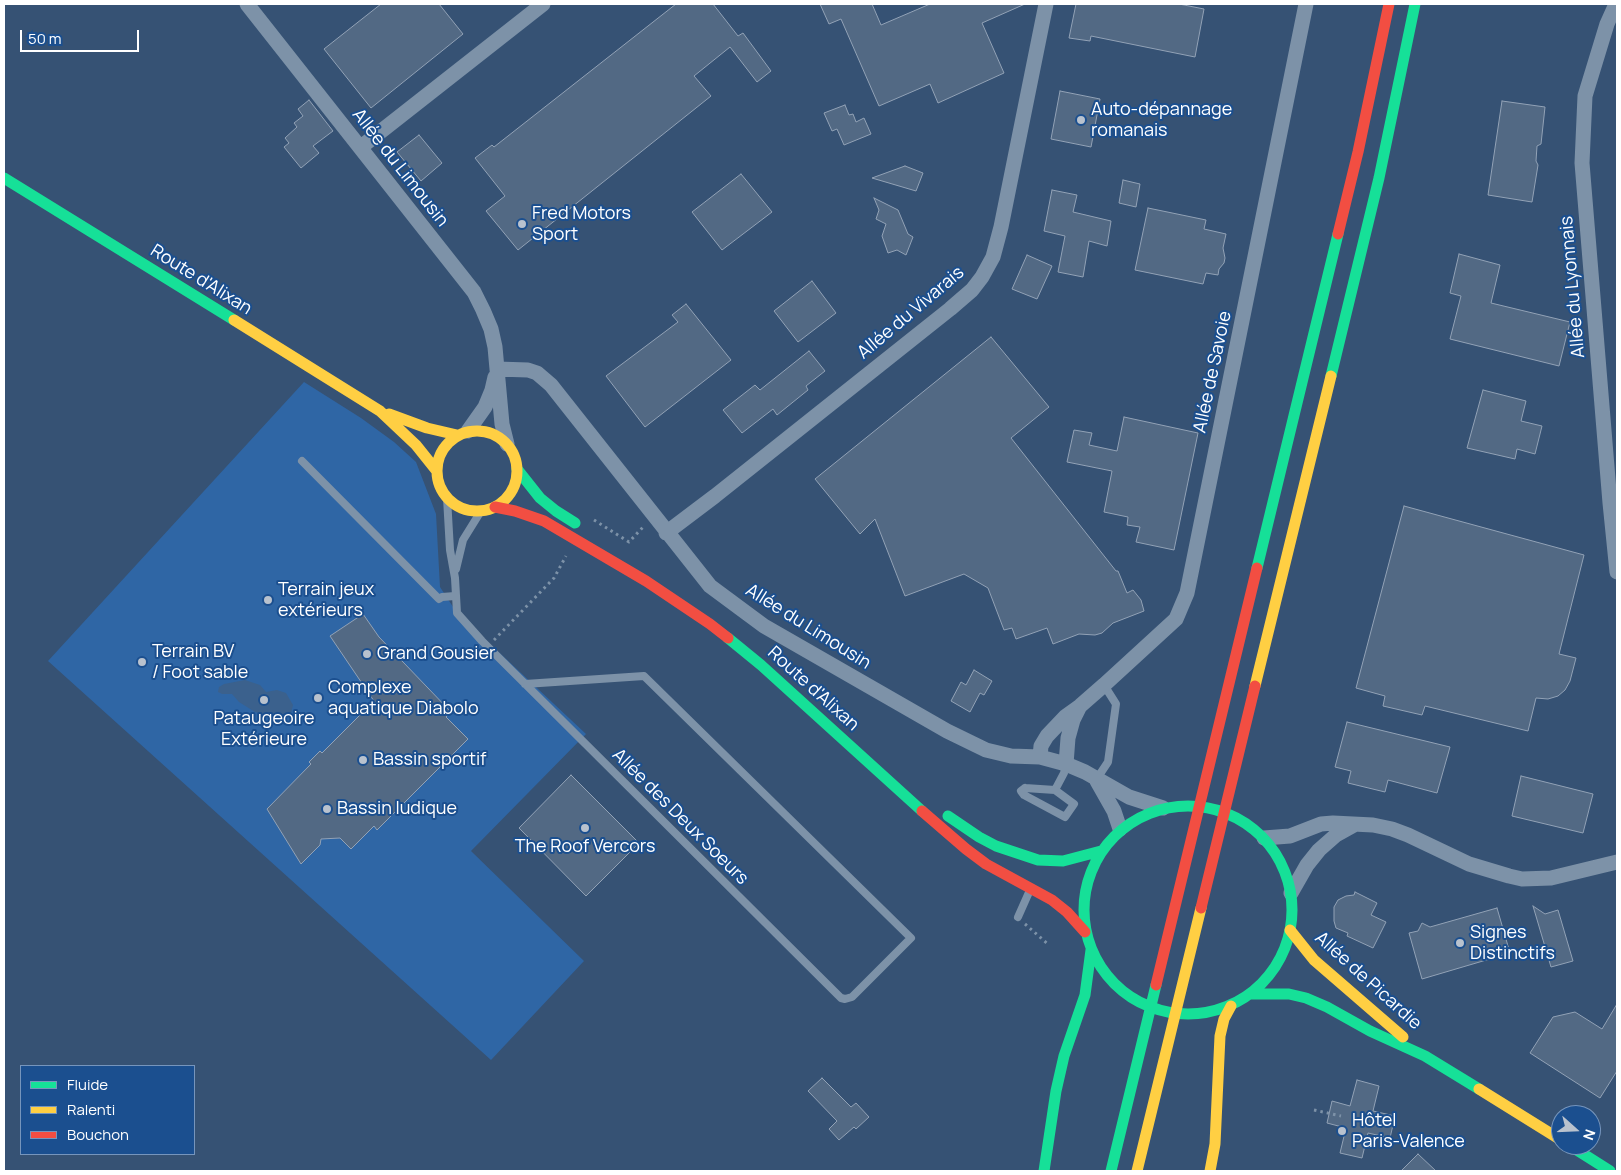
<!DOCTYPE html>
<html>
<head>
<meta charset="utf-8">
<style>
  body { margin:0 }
  #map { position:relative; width:1621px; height:1175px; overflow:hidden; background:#365274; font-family:Manrope,sans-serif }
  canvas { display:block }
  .frame { position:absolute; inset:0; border:5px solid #fff; pointer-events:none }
  .legend { position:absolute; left:20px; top:1065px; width:175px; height:90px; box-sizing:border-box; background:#1b4f8f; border:1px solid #7695bc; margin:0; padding:6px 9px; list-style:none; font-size:15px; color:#fff }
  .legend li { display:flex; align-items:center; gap:10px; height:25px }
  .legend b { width:25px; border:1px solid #7695bc }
  .north { position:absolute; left:1551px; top:1105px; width:50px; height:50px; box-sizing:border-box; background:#1b4f8f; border:1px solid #7695bc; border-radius:50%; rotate:110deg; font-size:14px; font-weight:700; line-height:20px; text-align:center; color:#fff }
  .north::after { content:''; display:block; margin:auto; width:18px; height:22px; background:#b9c2ce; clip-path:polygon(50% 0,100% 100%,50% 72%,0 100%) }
  .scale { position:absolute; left:20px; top:30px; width:119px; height:22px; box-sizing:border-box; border:2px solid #fff; border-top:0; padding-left:6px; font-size:15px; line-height:18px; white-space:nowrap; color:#fff; -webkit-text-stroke:4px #1b4f8f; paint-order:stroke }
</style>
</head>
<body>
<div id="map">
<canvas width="1621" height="1175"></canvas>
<div class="frame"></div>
<ul class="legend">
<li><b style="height:6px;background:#16e098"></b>Fluide</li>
<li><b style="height:6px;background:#ffcf43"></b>Ralenti</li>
<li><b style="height:6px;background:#f24e42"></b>Bouchon</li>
</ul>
<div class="north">N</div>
<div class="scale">50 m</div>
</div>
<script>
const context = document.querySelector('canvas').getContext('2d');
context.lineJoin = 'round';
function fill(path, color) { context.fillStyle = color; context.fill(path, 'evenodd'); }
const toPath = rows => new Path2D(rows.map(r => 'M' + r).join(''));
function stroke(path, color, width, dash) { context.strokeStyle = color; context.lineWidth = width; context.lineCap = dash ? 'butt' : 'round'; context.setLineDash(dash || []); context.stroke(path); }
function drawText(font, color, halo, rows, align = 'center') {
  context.font = font + ' Manrope,sans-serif'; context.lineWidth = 4; context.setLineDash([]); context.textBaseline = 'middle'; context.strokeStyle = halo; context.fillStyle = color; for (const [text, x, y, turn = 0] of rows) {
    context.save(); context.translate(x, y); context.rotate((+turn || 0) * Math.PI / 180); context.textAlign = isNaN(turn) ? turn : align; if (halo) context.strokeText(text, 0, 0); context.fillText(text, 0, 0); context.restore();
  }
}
const green = toPath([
  [304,382,361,418,394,442,416,462,436,514,440,587,457,613,586,734,471,851,584,961,491,1060,48,661]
]);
const water = toPath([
  [245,680,260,685,266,692,277,690,286,693,293,705,291,713,281,716,263,714,255,712,239,702,232,694,222,694,218,692,219,687,224,684]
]);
const building = toPath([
  [381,4,439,4,463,34,371,108,324,49,381,4],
  [676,4,713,4,738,36,743,33,771,71,757,82,730,47,694,76,711,96,518,250,486,211,505,196,475,158,492,145,494,147,676,4],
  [820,4,872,4,881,25,930,4,1025,4,982,23,1004,73,938,103,930,84,879,106,841,19,829,24,820,4],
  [1076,4,1179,4,1204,9,1195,57,1091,36,1090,41,1069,38,1076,4],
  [1060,91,1100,99,1091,147,1051,139,1060,91],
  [309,100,333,131,313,146,319,153,301,168,284,147,289,143,285,138,297,127,294,123,303,116,298,109,309,100],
  [1502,101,1545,107,1541,144,1537,146,1536,161,1538,165,1532,202,1488,195,1502,101],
  [845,105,849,115,853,114,856,122,864,118,871,134,844,145,837,129,832,131,824,113,845,105],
  [419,135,442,163,421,181,397,152,419,135],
  [905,166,923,173,916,191,872,178,905,166],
  [741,174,772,212,722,250,692,212,741,174],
  [1123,180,1140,184,1136,207,1119,203,1123,180],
  [1052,190,1077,195,1073,212,1111,221,1107,246,1089,241,1083,277,1058,272,1065,236,1044,231,1052,190],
  [874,198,898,210,908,234,913,237,906,255,897,250,888,253,882,236,886,224,876,219,879,210,874,198],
  [1148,208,1206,220,1204,229,1226,234,1223,248,1225,258,1224,263,1219,269,1218,275,1206,273,1203,284,1135,270,1148,208],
  [1459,254,1500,265,1491,303,1570,322,1559,366,1450,339,1461,296,1450,293,1459,254],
  [1027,255,1052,266,1037,299,1012,289,1027,255],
  [812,281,836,313,798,342,774,311,812,281],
  [686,304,731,360,645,427,606,376,678,322,672,315,686,304],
  [991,337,1049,407,1011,438,1116,571,1118,571,1127,593,1133,590,1141,600,1144,611,1113,623,1102,633,1095,635,1079,634,1053,644,1047,628,1016,639,1012,628,1004,630,988,588,964,574,905,596,875,519,860,534,815,479,991,337],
  [809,351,825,371,806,386,808,390,777,415,773,409,742,433,723,410,755,385,760,390,809,351],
  [1483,390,1526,401,1521,421,1542,426,1535,454,1517,449,1515,459,1467,448,1483,390],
  [1124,417,1198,433,1174,550,1136,542,1140,527,1127,525,1128,517,1104,512,1112,471,1067,462,1074,430,1092,433,1089,445,1117,451,1124,417],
  [1404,506,1584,555,1559,654,1576,658,1570,681,1565,690,1558,696,1548,699,1536,698,1528,731,1425,706,1422,715,1383,706,1385,696,1356,688,1404,506],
  [363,614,379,637,451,712,446,717,468,739,377,830,374,826,351,849,340,838,321,839,320,845,301,864,267,809,311,764,309,762,320,751,322,753,374,701,330,636,363,614],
  [974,670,992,681,984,695,980,693,970,712,951,701,961,682,966,685,974,670],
  [1347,722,1450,747,1437,793,1388,780,1385,792,1348,783,1351,771,1335,767,1347,722],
  [571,775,639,843,586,896,519,828,571,775],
  [1521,776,1593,794,1583,833,1512,816,1521,776],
  [1355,892,1377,903,1371,915,1386,922,1373,948,1347,936,1348,933,1336,928,1334,921,1334,907,1338,900,1346,896,1354,895,1355,892],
  [1533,906,1545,914,1558,910,1573,961,1551,967,1533,906],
  [1497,908,1510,953,1422,979,1409,933,1418,931,1422,923,1430,927,1497,908],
  [1617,1004,1617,1071,1600,1098,1530,1053,1553,1017,1575,1012,1602,1029,1617,1004],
  [822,1078,851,1107,856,1103,869,1117,856,1129,854,1127,839,1140,829,1129,837,1121,808,1091,822,1078],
  [1357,1080,1379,1086,1373,1111,1395,1116,1390,1138,1368,1133,1362,1158,1340,1153,1346,1128,1327,1123,1332,1101,1350,1106,1357,1080],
  [1418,1154,1436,1171,1401,1171,1418,1154]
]);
const path = toPath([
  [594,520,629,542,644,526],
  [494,640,554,578,566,556],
  [1025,924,1049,945],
  [1314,1110,1341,1116]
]);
const lane = toPath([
  [302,461,439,599,442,597,455,596],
  [447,498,450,550,455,578,457,613,482,641,841,998,845,999,852,997,911,938,644,676,525,684],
  [456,569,463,540,481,511],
  [1096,780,1108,762,1116,704,1104,685],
  [1025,788,1055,790,1074,804,1065,817,1024,795,1021,791,1025,788],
  [1055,790,1064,773,1066,764],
  [1018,917,1030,890]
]);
const street = toPath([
  [247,4,474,292,483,310,491,329,495,347,502,424,507,444],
  [1616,4,1607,24,1585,96,1582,163,1610,503,1617,572],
  [361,147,543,4],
  [497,369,528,370,537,373,551,385,710,586,764,626,947,731,986,750,1011,756,1040,757,1066,764,1085,772,1129,797,1163,808],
  [468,431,485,407,492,390,495,377],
  [666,533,715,496,950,309,972,290,982,277,993,257,1001,227,1046,4],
  [1040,757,1041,746,1047,736,1066,716,1080,706,1104,685,1176,619,1187,593,1306,4],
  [1066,764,1068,738,1073,720,1079,708],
  [1097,781,1114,811,1120,829],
  [1264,838,1290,836,1321,824,1333,823,1373,825,1392,829,1408,835,1469,864,1509,876,1522,879,1551,878,1617,862],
  [1291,893,1307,865,1319,850,1336,835,1354,825]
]);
const fast = toPath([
  [4,178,234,320],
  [1331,376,1379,178,1415,4],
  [517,469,540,498,556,511,575,523],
  [1257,568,1338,234],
  [728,638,761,665,922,811],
  '1084 910a104 104 0 1 1 208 0a104 104 0 1 1-208 0Z',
  [948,816,979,837,996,846,1038,860,1063,861,1101,851],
  [1252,994,1289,994,1306,998,1327,1007,1370,1031,1425,1056,1479,1089],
  [1569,1145,1610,1171],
  [1044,1171,1056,1091,1064,1056,1085,995,1091,950],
  [1111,1171,1156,985]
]);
const slow = toPath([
  [234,320,380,411,416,445,436,470],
  [389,414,427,428,457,435],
  '437 471a40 40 0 1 1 80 0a40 40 0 1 1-80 0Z',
  [1255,686,1331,376],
  [1290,930,1314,960,1403,1037],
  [1479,1089,1561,1140],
  [1137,1171,1201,908],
  [1210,1171,1215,1144,1220,1036,1224,1019,1231,1006]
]);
const jam = toPath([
  [1338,234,1358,152,1389,4],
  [495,507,515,511,544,521,646,581,710,624,728,638],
  [922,811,966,849,986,864,1052,900,1067,912,1085,932],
  [1201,908,1255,686],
  [1156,985,1257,568]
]);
const markers = [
  [1081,120,5,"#b9c2ce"],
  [522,224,5,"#b9c2ce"],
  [268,600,5,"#b9c2ce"],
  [367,654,5,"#b9c2ce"],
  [142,662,5,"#b9c2ce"],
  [318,698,5,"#b9c2ce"],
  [264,700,5,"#b9c2ce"],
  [363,760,5,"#b9c2ce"],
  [327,809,5,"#b9c2ce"],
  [585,828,5,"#b9c2ce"],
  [1460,943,5,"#b9c2ce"],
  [1342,1131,5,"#b9c2ce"]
];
const poiNames = [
  ["Auto-dépannage",1091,110],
  ["romanais",1091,131],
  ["Fred Motors",532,214],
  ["Sport",532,235],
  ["Terrain jeux",278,590],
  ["extérieurs",278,611],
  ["Terrain BV",152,652],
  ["/ Foot sable",152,673],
  ["Grand Gousier",377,654],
  ["Complexe",328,688],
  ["aquatique Diabolo",328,709],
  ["Pataugeoire",264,719,"center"],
  ["Extérieure",264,740,"center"],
  ["Bassin sportif",373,760],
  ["Bassin ludique",337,809],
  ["The Roof Vercors",585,847,"center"],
  ["Signes",1470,933],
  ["Distinctifs",1470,954],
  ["Hôtel",1352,1121],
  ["Paris-Valence",1352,1142]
];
const streetNames = [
  ["Allée du Limousin",400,168,52],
  ["Route d'Alixan",201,280,32],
  ["Allée du Lyonnais",1573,287,-95],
  ["Allée du Vivarais",911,313,-40],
  ["Allée de Savoie",1213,372,-78],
  ["Allée du Limousin",808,627,32],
  ["Route d'Alixan",813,689,42],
  ["Allée des Deux Soeurs",680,817,45],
  ["Allée de Picardie",1368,981,42]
];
fill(green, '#2f66a5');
fill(water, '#3b618d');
fill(building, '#526984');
stroke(building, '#92a2b6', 1);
stroke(path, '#7d92a8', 3, [2.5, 4]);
stroke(lane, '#7d92a8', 8);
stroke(street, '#7d92a8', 15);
stroke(fast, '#16e098', 11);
stroke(slow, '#ffcf43', 11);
stroke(jam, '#f24e42', 11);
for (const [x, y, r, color] of markers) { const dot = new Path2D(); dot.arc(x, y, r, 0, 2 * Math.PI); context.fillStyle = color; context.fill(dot); stroke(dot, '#1b4f8f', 2); }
drawText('18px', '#fff', '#1b4f8f', poiNames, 'left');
drawText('18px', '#fff', '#1b4f8f', streetNames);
</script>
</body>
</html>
